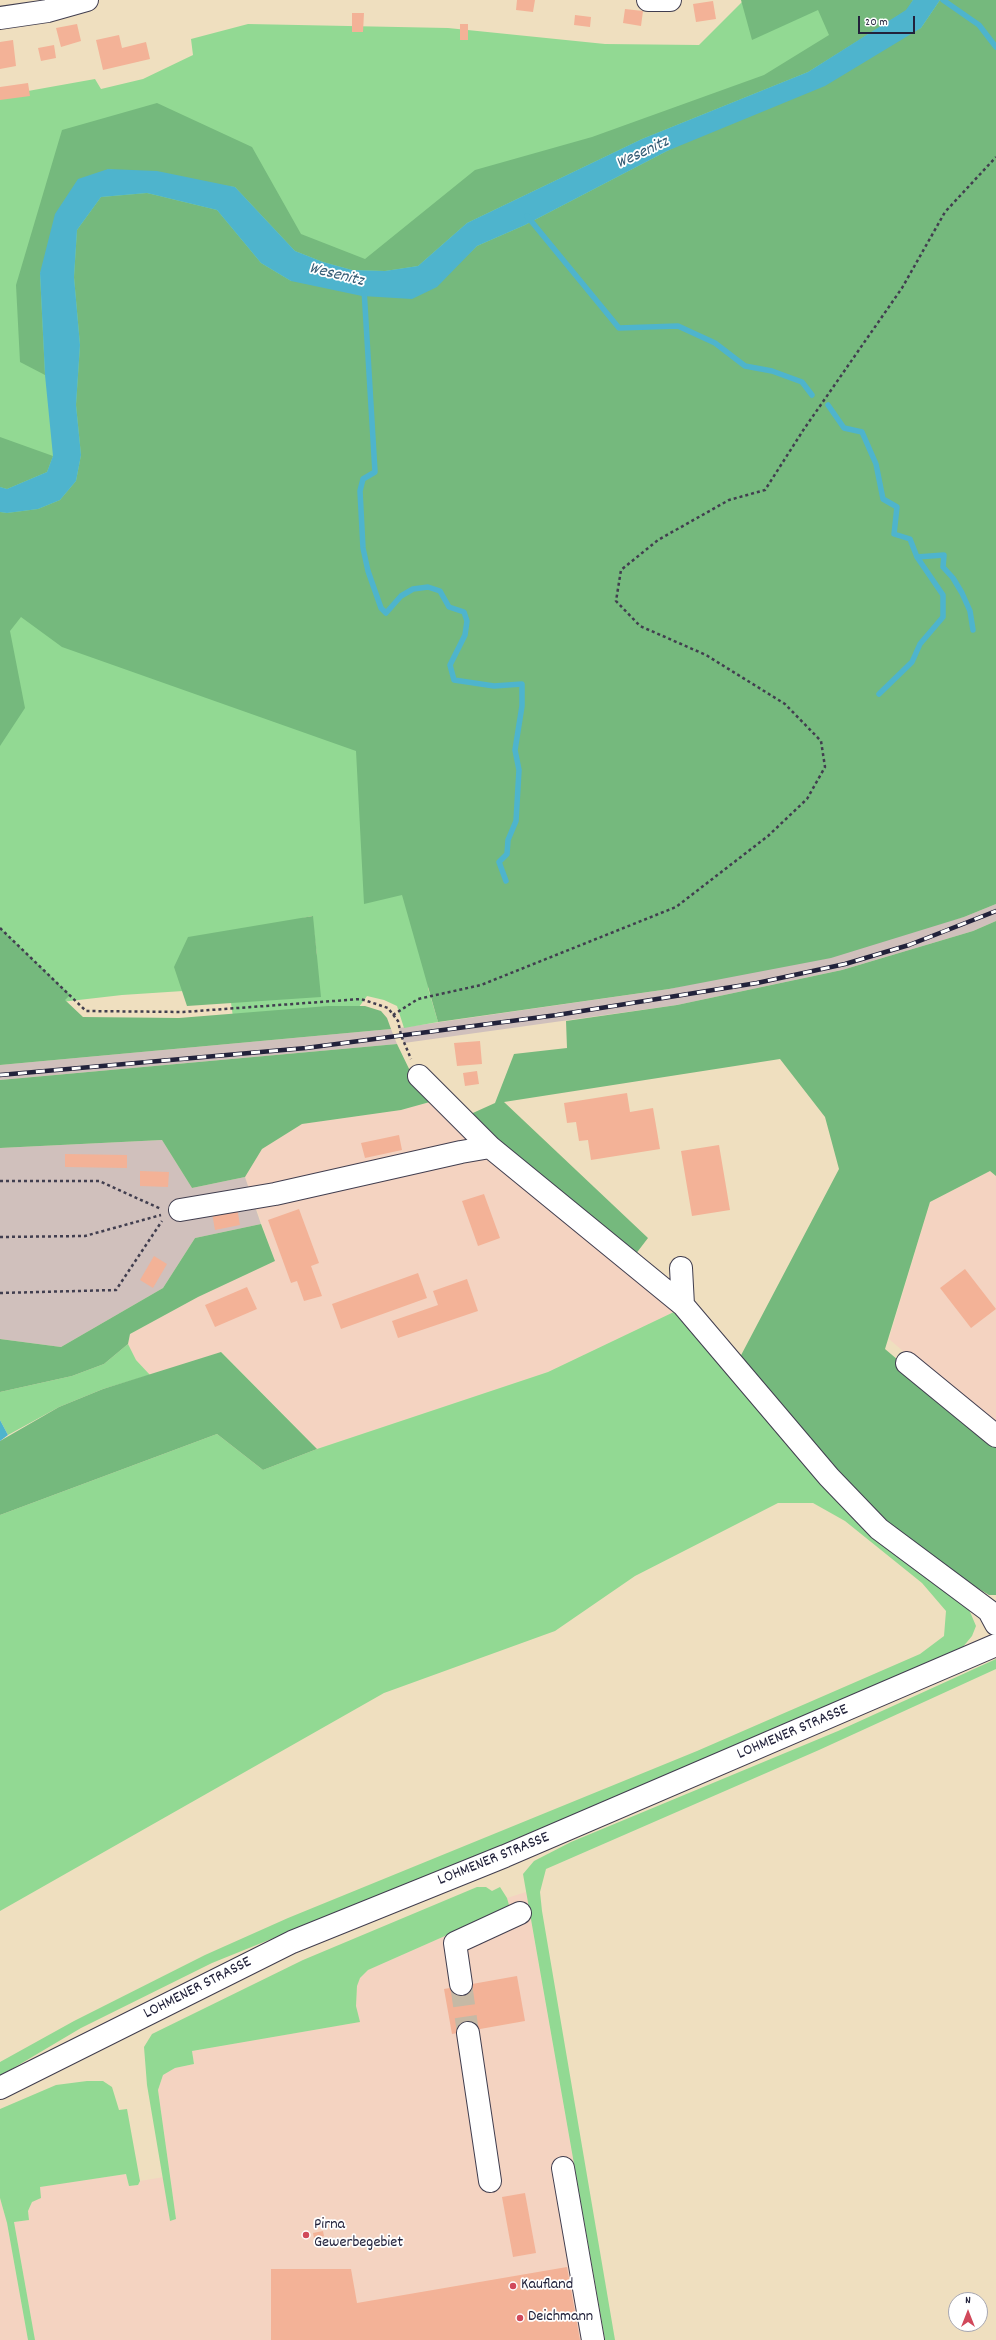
<!DOCTYPE html>
<html>
<head>
<meta charset="utf-8">
<style>
  body { margin:0 }
  #map { position:relative; width:996px; height:2340px; overflow:hidden; background:#efdfbf; font-family:Dekko,sans-serif }
  canvas { display:block }
  .north { position:absolute; left:948px; top:2292px; width:40px; height:40px; box-sizing:border-box; background:#fff; border:1px solid #a7a7b1; border-radius:50%; rotate:0deg; font-size:11px; font-weight:700; line-height:16px; text-align:center; color:#22223b }
  .north::after { content:''; display:block; margin:auto; width:14px; height:18px; background:#d1495b; clip-path:polygon(50% 0,100% 100%,50% 72%,0 100%) }
  .scale { position:absolute; left:858px; top:16px; width:57px; height:18px; box-sizing:border-box; border:2px solid #22223b; border-top:0; padding-left:5px; font-size:12px; line-height:14px; white-space:nowrap; color:#22223b; -webkit-text-stroke:3px #fff; paint-order:stroke }
</style>
</head>
<body>
<div id="map">
<canvas width="996" height="2340"></canvas>
<div class="north">N</div>
<div class="scale">20 m</div>
</div>
<script>
const context = document.querySelector('canvas').getContext('2d');
context.lineJoin = 'round';
function fill(path, color) { context.fillStyle = color; context.fill(path, 'evenodd'); }
const toPath = rows => new Path2D(rows.map(r => 'M' + r).join(''));
function stroke(path, color, width, dash) { context.strokeStyle = color; context.lineWidth = width; context.lineCap = dash ? 'butt' : 'round'; context.setLineDash(dash || []); context.stroke(path); }
function drawText(font, color, halo, rows, align = 'center') {
  context.font = font + ' Dekko,sans-serif'; context.lineWidth = 3.5; context.setLineDash([]); context.textBaseline = 'middle'; context.strokeStyle = halo; context.fillStyle = color; for (const [text, x, y, turn = 0] of rows) {
    context.save(); context.translate(x, y); context.rotate((+turn || 0) * Math.PI / 180); context.textAlign = isNaN(turn) ? turn : align; if (halo) context.strokeText(text, 0, 0); context.fillText(text, 0, 0); context.restore();
  }
}
const built = toPath([
  [437,1100,678,1310,548,1372,317,1449,222,1352,150,1375,136,1360,128,1344,130,1334,198,1297,275,1261,245,1177,262,1149,302,1124,401,1110],
  [990,1171,996,1176,996,1431,889,1339,930,1202],
  [526,1892,605,2340,35,2340,14,2222,29,2220,28,2211,39,2187,126,2174,129,2186,138,2185,140,2181,164,2177,170,2220,176,2219,158,2090,163,2075,175,2068,194,2064,192,2051,359,2022,356,2006,357,1986,360,1978,368,1970,506,1909,509,1905,507,1898],
  [0,2198,7,2223,28,2340,0,2340]
]);
const industrial = toPath([
  [996,904,996,921,973,931,842,970,677,1005,404,1043,401,1035,399,1028,669,989,964,917],
  [391,1029,397,1044,0,1080,0,1065],
  [162,1140,192,1188,245,1177,261,1224,195,1238,163,1288,61,1347,0,1339,0,1148]
]);
const green = toPath([
  [744,0,996,0,428,988,438,1022,404,1028,397,1006,384,1000,367,996,356,1011,235,1032,229,988,122,995,0,1009,0,96,95,79,101,89,143,79,193,55,191,39,248,24,448,28,605,44,699,45],
  [312,916,317,956,303,918],
  [678,1310,965,1600,976,1626,972,1636,962,1648,501,1846,212,1963,81,2028,0,2076,0,2062,74,2021,205,1955,288,1918,697,1751,920,1654,944,1636,946,1611,922,1583,845,1521,813,1503,778,1503,635,1576,555,1631,384,1693,0,1911,0,1515,217,1434,263,1470,317,1449,548,1372],
  [128,1344,136,1360,150,1375,103,1389,59,1407,8,1435,0,1420,0,1392,72,1376,104,1364],
  [996,1659,996,1669,819,1750,546,1869,540,1892,542,1911,615,2340,605,2340,523,1874,534,1861,571,1842,838,1731],
  [477,1887,486,1887,492,1891,500,1887,507,1898,509,1905,506,1909,368,1970,360,1978,357,1986,356,2006,360,2022,192,2051,194,2064,175,2068,163,2075,158,2090,176,2219,170,2221,147,2085,144,2047,152,2034,303,1960],
  [87,2081,103,2081,112,2087,119,2110,127,2109,140,2181,138,2185,129,2186,126,2174,40,2187,41,2198,32,2202,28,2211,29,2220,14,2222,35,2340,28,2340,7,2223,0,2198,0,2109,56,2085]
]);
const forest = toPath([
  [741,0,913,0,907,10,808,72,642,139,467,223,418,266,385,271,352,270,323,262,295,251,235,187,108,169,40,273,45,375,20,362,16,285,62,130,157,103,252,147,301,234,365,259,475,170,592,137,764,75,829,35,818,10,752,40],
  [940,0,996,0,996,904,964,917,831,958,669,989,438,1022,402,895,364,904,356,751,62,647,21,617,10,631,25,708,0,746,0,512,7,513,38,509,60,500,76,481,81,455,76,405,80,345,74,277,77,230,101,197,147,193,217,210,261,263,291,281,457,265,477,246,525,225,667,151,921,28],
  [0,437,53,456,47,472,7,489,0,487],
  [313,916,321,997,187,1006,174,967,188,937],
  [996,921,996,1176,990,1171,930,1202,885,1349,996,1443,996,1595,989,1595,935,1562,879,1518,738,1361,839,1169,825,1117,780,1059,504,1102,648,1238,635,1255,464,1117,495,1103,514,1054,567,1048,566,1021,677,1005,842,970,973,931],
  [0,928,70,995,65,1000,83,1017,179,1018,328,1006,365,1006,381,1011,387,1018,391,1029,0,1065],
  [397,1044,413,1077,437,1100,401,1110,302,1124,262,1149,245,1177,192,1188,162,1140,0,1148,0,1080],
  [261,1224,275,1261,198,1297,130,1334,128,1344,104,1364,72,1376,0,1392,0,1339,61,1347,163,1288,195,1238],
  [221,1352,317,1449,263,1470,217,1434,0,1515,0,1441,59,1407,103,1389]
]);
const water = toPath([
  [913,0,940,0,921,28,825,86,667,151,525,225,477,246,437,287,412,299,362,296,291,281,261,263,217,210,147,193,101,197,77,230,74,277,80,345,76,405,81,455,76,481,60,500,38,509,7,513,0,512,0,487,7,489,47,472,53,456,45,375,40,273,55,214,78,179,108,169,157,171,235,187,295,251,323,262,352,270,385,271,418,266,467,223,642,139,808,72,906,10],
  [0,1420,8,1435,0,1441]
]);
const stream = toPath([
  [943,0,979,25,996,47],
  [527,216,619,328,678,326,715,343,745,366,772,371,802,382,812,395],
  [364,289,375,472,363,479,360,491,363,548,368,571,381,608,386,613,401,596,413,589,428,587,440,591,449,607,464,612,467,621,465,635,450,665,454,680,494,686,522,684,522,706,515,750,519,770,516,821,508,840,507,854,499,862,506,881],
  [828,405,844,428,862,432,876,464,883,499,897,507,894,534,910,539,917,557,943,595,943,617,920,644,912,662,879,694],
  [917,557,944,555,943,567,953,578,962,593,970,611,973,630]
]);
const building = toPath([
  [517,0,535,0,533,12,516,10],
  [713,1,716,19,696,22,693,4],
  [625,9,643,11,641,26,623,23],
  [352,13,364,13,363,32,352,32],
  [575,15,591,17,590,27,574,25],
  [77,24,81,41,61,47,56,28],
  [460,24,468,24,468,40,460,40],
  [119,35,122,48,146,42,150,59,103,70,96,40],
  [13,40,16,66,0,69,0,42],
  [54,45,56,58,41,61,38,48],
  [28,83,30,96,0,100,0,87],
  [480,1041,482,1064,457,1066,454,1043],
  [477,1071,479,1084,465,1086,463,1073],
  [627,1093,630,1112,653,1108,660,1149,591,1160,588,1140,579,1141,576,1122,567,1123,564,1103],
  [399,1135,402,1150,365,1158,361,1143],
  [719,1145,730,1210,692,1216,681,1151],
  [65,1154,127,1155,127,1168,65,1167],
  [140,1171,169,1172,168,1187,140,1186],
  [484,1194,500,1238,478,1246,462,1201],
  [237,1207,240,1225,215,1230,212,1213],
  [299,1209,319,1263,311,1266,322,1296,304,1301,297,1281,291,1283,268,1220],
  [154,1256,167,1264,153,1288,140,1280],
  [965,1269,996,1309,971,1328,940,1288],
  [418,1273,427,1298,341,1329,332,1304],
  [467,1279,478,1311,398,1338,392,1321,438,1305,433,1291],
  [247,1287,257,1309,215,1327,205,1305],
  [517,1976,525,2021,452,2034,444,1989],
  [525,2193,536,2253,513,2257,502,2197],
  [323,2231,324,2236,314,2238,313,2233],
  [567,2267,580,2340,271,2340,271,2269,351,2269,357,2303]
]);
const minorTunnel = toPath([
  [461,1984,468,2033]
]);
const path = toPath([
  [0,928,86,1011,183,1012,361,999,388,1008,398,1021,401,1035,411,1059],
  [393,1015,418,999,481,985,676,907,768,836,807,799,825,767,821,741,785,704,706,655,640,626,616,601,621,570,658,540,729,500,765,490,804,429,902,288,945,212,996,157],
  [0,1181,99,1181,161,1209],
  [0,1237,85,1236,161,1215],
  [0,1293,116,1290,162,1221]
]);
const minor = toPath([
  [648,0,670,0],
  [0,18,48,11,87,0],
  [419,1076,490,1147,683,1305,829,1477,879,1529,989,1611,996,1624],
  [180,1210,275,1194,461,1152,490,1147],
  [681,1268,683,1305],
  [907,1363,996,1436],
  [461,1984,455,1943,520,1913],
  [468,2033,490,2181],
  [563,2168,593,2340]
]);
const major = toPath([
  [0,2088,292,1942,505,1856,996,1645]
]);
const rail = toPath([
  [0,1075,306,1048,557,1015,757,983,845,964,909,945,996,911]
]);
const markers = [
  [306,2235,4,"#d1495b"],
  [513,2286,4,"#d1495b"],
  [520,2318,4,"#d1495b"]
];
const streetNames = [
  ["LOHMENER STRASSE",793,1733,-23],
  ["LOHMENER STRASSE",494,1860,-22],
  ["LOHMENER STRASSE",198,1989,-27]
];
const poiNames = [
  ["Pirna",314,2226],
  ["Gewerbegebiet",314,2244],
  ["Kaufland",521,2286],
  ["Deichmann",528,2318]
];
const waterNames = [
  ["Wesenitz",643,154,-25],
  ["Wesenitz",336,276,14]
];
fill(built, '#f4d3c1');
fill(industrial, '#d0c0bc');
fill(green, '#92d993');
fill(forest, '#75b97d');
fill(water, '#4eb4cd');
stroke(stream, '#4eb4cd', 5.5);
fill(building, '#f3b297');
stroke(minorTunnel, '#c6b9a5', 22, [22, 11]);
stroke(minor, '#413e4f', 24);
stroke(major, '#413e4f', 24);
stroke(path, '#413e4f', 2.5, [3, 3]);
stroke(minor, '#fff', 22);
stroke(major, '#fff', 22);
stroke(rail, '#22223b', 4.5);
stroke(rail, '#fff', 3, [9]);
for (const [x, y, r, color] of markers) { const dot = new Path2D(); dot.arc(x, y, r, 0, 2 * Math.PI); context.fillStyle = color; context.fill(dot); stroke(dot, '#fff', 1.5); }
drawText('16px', '#22223b', '#fff', streetNames);
drawText('16px', '#22223b', '#fff', poiNames, 'left');
drawText('italic 17px', '#345c75', '#fff', waterNames);
</script>
</body>
</html>
